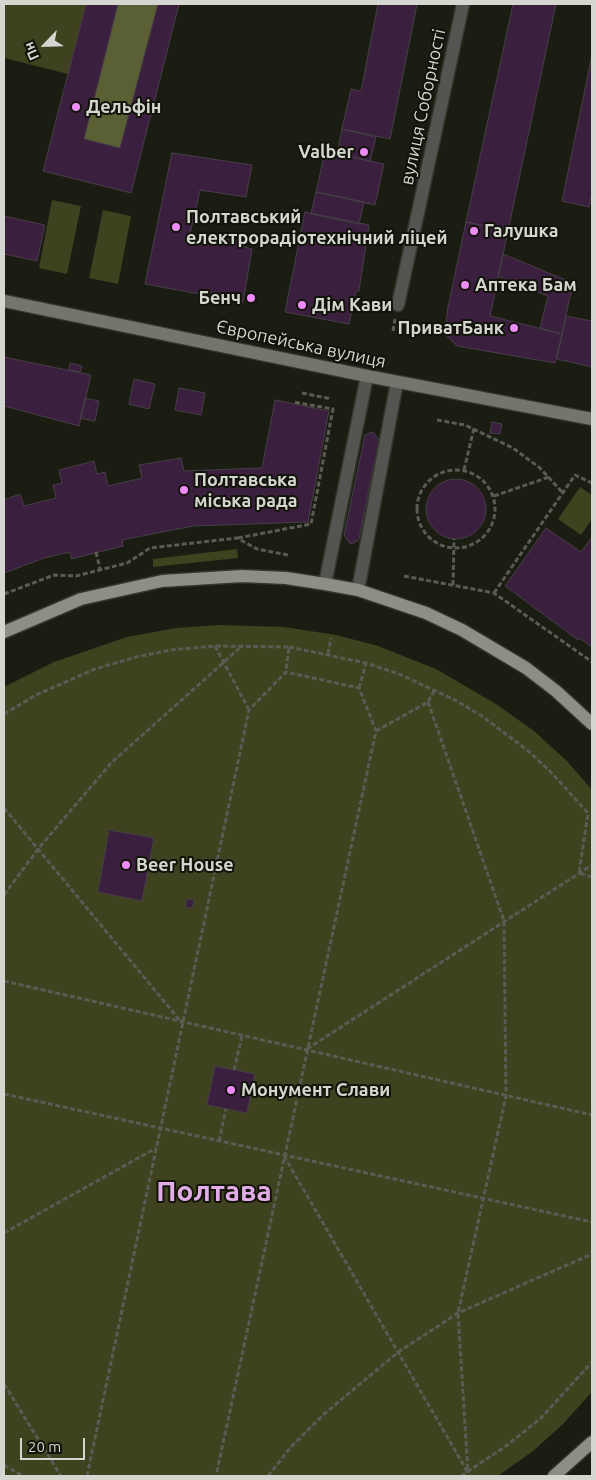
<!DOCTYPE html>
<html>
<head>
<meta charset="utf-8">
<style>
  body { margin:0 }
  #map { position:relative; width:596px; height:1480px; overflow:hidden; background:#1b1c12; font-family:Ubuntu,sans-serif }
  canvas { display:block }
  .frame { position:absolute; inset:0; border:5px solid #d4d6cf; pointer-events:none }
  .north { position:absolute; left:20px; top:20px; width:50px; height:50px; -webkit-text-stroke:4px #121309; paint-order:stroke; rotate:246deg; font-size:14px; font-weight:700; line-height:20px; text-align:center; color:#d4d6cf }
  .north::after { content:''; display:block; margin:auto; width:18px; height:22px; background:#d4d6cf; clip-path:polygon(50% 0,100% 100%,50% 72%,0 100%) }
  .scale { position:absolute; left:20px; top:1438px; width:65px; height:22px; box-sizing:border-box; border:2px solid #d4d6cf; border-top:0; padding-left:6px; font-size:15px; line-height:18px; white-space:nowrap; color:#d4d6cf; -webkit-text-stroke:4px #121309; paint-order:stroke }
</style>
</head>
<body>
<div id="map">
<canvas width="596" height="1480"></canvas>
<div class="frame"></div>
<div class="north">Пн</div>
<div class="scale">20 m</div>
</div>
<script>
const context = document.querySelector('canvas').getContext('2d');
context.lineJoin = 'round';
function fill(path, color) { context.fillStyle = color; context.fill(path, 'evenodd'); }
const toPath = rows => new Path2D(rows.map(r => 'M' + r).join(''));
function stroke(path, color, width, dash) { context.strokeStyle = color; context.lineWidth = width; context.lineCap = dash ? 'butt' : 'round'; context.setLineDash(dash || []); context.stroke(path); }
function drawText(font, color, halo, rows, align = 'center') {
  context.font = font + ' Ubuntu,sans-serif'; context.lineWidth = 4; context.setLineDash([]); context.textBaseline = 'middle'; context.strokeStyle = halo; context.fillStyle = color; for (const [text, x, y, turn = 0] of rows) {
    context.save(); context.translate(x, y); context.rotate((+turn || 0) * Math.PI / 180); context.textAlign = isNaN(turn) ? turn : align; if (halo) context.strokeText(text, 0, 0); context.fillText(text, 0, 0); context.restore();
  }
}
const green = toPath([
  [4,4,86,4,68,74,4,58],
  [52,200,81,206,67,274,39,268],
  [103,210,131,216,118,284,89,278],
  [580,487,592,495,592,519,581,535,558,519],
  [237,549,238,558,153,567,153,559],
  [219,625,284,627,336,635,378,646,436,669,496,704,534,731,567,761,592,790,592,1392,562,1425,533,1451,498,1476,4,1476,4,687,54,662,127,637,176,628]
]);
const water = toPath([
  [118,4,158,4,120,148,84,139]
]);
const building = toPath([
  [86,4,118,4,84,139,120,148,158,4,179,4,131,193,43,171,86,4],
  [378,4,417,4,390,139,342,129,351,89,361,91,378,4],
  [513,4,556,4,508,231,466,222,513,4],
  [592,55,592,192,589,207,562,201,592,55],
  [342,129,376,137,370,161,337,154,342,129],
  [325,151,384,164,375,205,316,192,325,151],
  [172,153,252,165,246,197,200,190,190,234,241,241,241,246,252,249,243,302,145,284,172,153],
  [316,192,364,202,359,224,311,214,316,192],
  [305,212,369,225,359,291,356,291,349,324,285,312,305,212],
  [4,216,45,225,37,261,4,254,4,216],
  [466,222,508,231,490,316,562,334,555,363,457,346,447,336,445,329,448,307,466,222],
  [503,254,573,283,562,334,540,328,548,296,498,276,503,254],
  [566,316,592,321,592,367,557,359,566,316],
  [4,357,91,375,79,426,4,406,4,357],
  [70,363,82,366,80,372,69,370,70,363],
  [134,379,155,384,149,409,129,404,134,379],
  [179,388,205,393,201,415,175,410,179,388],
  [85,398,99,401,95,421,80,418,85,398],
  [275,400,329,411,308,522,193,526,122,540,123,546,71,559,70,552,44,558,4,573,4,500,20,494,24,506,56,498,53,485,62,483,59,470,94,461,97,474,105,472,108,486,142,478,139,465,181,458,184,471,262,468,275,400],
  [492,422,502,424,500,434,490,433,492,422],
  [373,432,379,440,359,539,356,542,350,544,344,535,365,435,373,432],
  '426 509a30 30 0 1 1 60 0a30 30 0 1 1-60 0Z',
  [546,528,581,552,592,537,592,647,579,638,578,640,505,586,546,528],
  [109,830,154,838,142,901,98,892,109,830],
  [187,899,194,900,192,908,185,907,187,899],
  [215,1066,255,1074,247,1113,207,1105,215,1066]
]);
const path = toPath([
  [393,331,395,319],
  [302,393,331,399],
  [437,420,465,425,513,448,540,468,562,492],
  '417 509a39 39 0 1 1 78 0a39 39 0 1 1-78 0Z',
  [464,470,474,428],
  [494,496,549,477],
  [238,538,311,524,333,409,293,402],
  [96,552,100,569],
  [404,576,494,593,592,662],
  [453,585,454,539],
  [494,593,575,475,592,483],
  [4,594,54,575,76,576,127,563,150,548,237,538,257,549,288,555],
  [215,646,249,710],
  [289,647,366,663],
  [328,654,331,638],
  [359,688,366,663,399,674,455,700,482,716,527,750,549,770,588,813,579,873,592,877],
  [428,702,504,921,506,1096,458,1313,468,1473],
  [4,714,36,695,95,669,136,657,171,650,215,646,289,647,286,672],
  [376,731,428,702,435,689],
  [4,808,182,1023],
  [4,895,38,849,111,763,243,645],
  [4,981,592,1115],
  [307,1049,592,865],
  [234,1070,242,1036],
  [4,1094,592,1222],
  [219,1141,226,1109],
  [284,1156,467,1471],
  [4,1233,156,1148],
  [4,1384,61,1476],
  [4,1465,23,1476],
  [87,1476,249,710,286,672,359,688,376,731,216,1476],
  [268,1476,291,1447,323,1415,397,1353,458,1313,592,1254],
  [461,1476,506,1446,541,1418,592,1362]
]);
const street = toPath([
  [398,305,463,4],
  [325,584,367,376],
  [358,590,397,382]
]);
const secondary = toPath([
  [4,301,367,376,592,419]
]);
const primary = toPath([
  [4,632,81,599,162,581,242,576,286,578,325,584,358,590,426,613,462,630,526,668,556,691,592,724],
  [554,1476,592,1442]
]);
const markers = [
  [76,107,5,"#ed8cf9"],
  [364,152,5,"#ed8cf9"],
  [176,227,5,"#ed8cf9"],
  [474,231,5,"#ed8cf9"],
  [465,285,5,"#ed8cf9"],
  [251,298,5,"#ed8cf9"],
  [302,305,5,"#ed8cf9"],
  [514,328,5,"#ed8cf9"],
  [184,490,5,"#ed8cf9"],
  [126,865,5,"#ed8cf9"],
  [231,1090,5,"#ed8cf9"]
];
const poiNames = [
  ["Дельфін",86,107],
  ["Valber",354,152,"right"],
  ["Полтавський",186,217],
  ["електрорадіотехнічний ліцей",186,238],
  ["Галушка",484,231],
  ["Аптека Бам",475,285],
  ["Бенч",241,298,"right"],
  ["Дім Кави",312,305],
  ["ПриватБанк",504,328,"right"],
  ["Полтавська",194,480],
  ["міська рада",194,501],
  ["Beer House",136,865],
  ["Монумент Слави",241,1090]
];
const streetNames = [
  ["вулиця Соборності",423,107,-78],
  ["Європейська вулиця",301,344,12]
];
const townNames = [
  ["Полтава",214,1192]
];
fill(green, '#3e421f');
fill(water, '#5a5f34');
fill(building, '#3a203e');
stroke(building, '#473f48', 1);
stroke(street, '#35362c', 15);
stroke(secondary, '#35362c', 15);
stroke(primary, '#35362c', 15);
stroke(path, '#5a5c53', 3, [5, 2.5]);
stroke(street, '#545550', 12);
stroke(secondary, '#74766d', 12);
stroke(primary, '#8d8f84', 12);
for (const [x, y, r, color] of markers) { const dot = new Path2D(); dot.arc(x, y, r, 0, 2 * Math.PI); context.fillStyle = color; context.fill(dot); stroke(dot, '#121309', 2); }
drawText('bold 18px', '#d4d6cf', '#121309', poiNames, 'left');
drawText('18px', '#d4d6cf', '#121309', streetNames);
drawText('bold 28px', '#e1ace7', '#121309', townNames);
</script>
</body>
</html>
